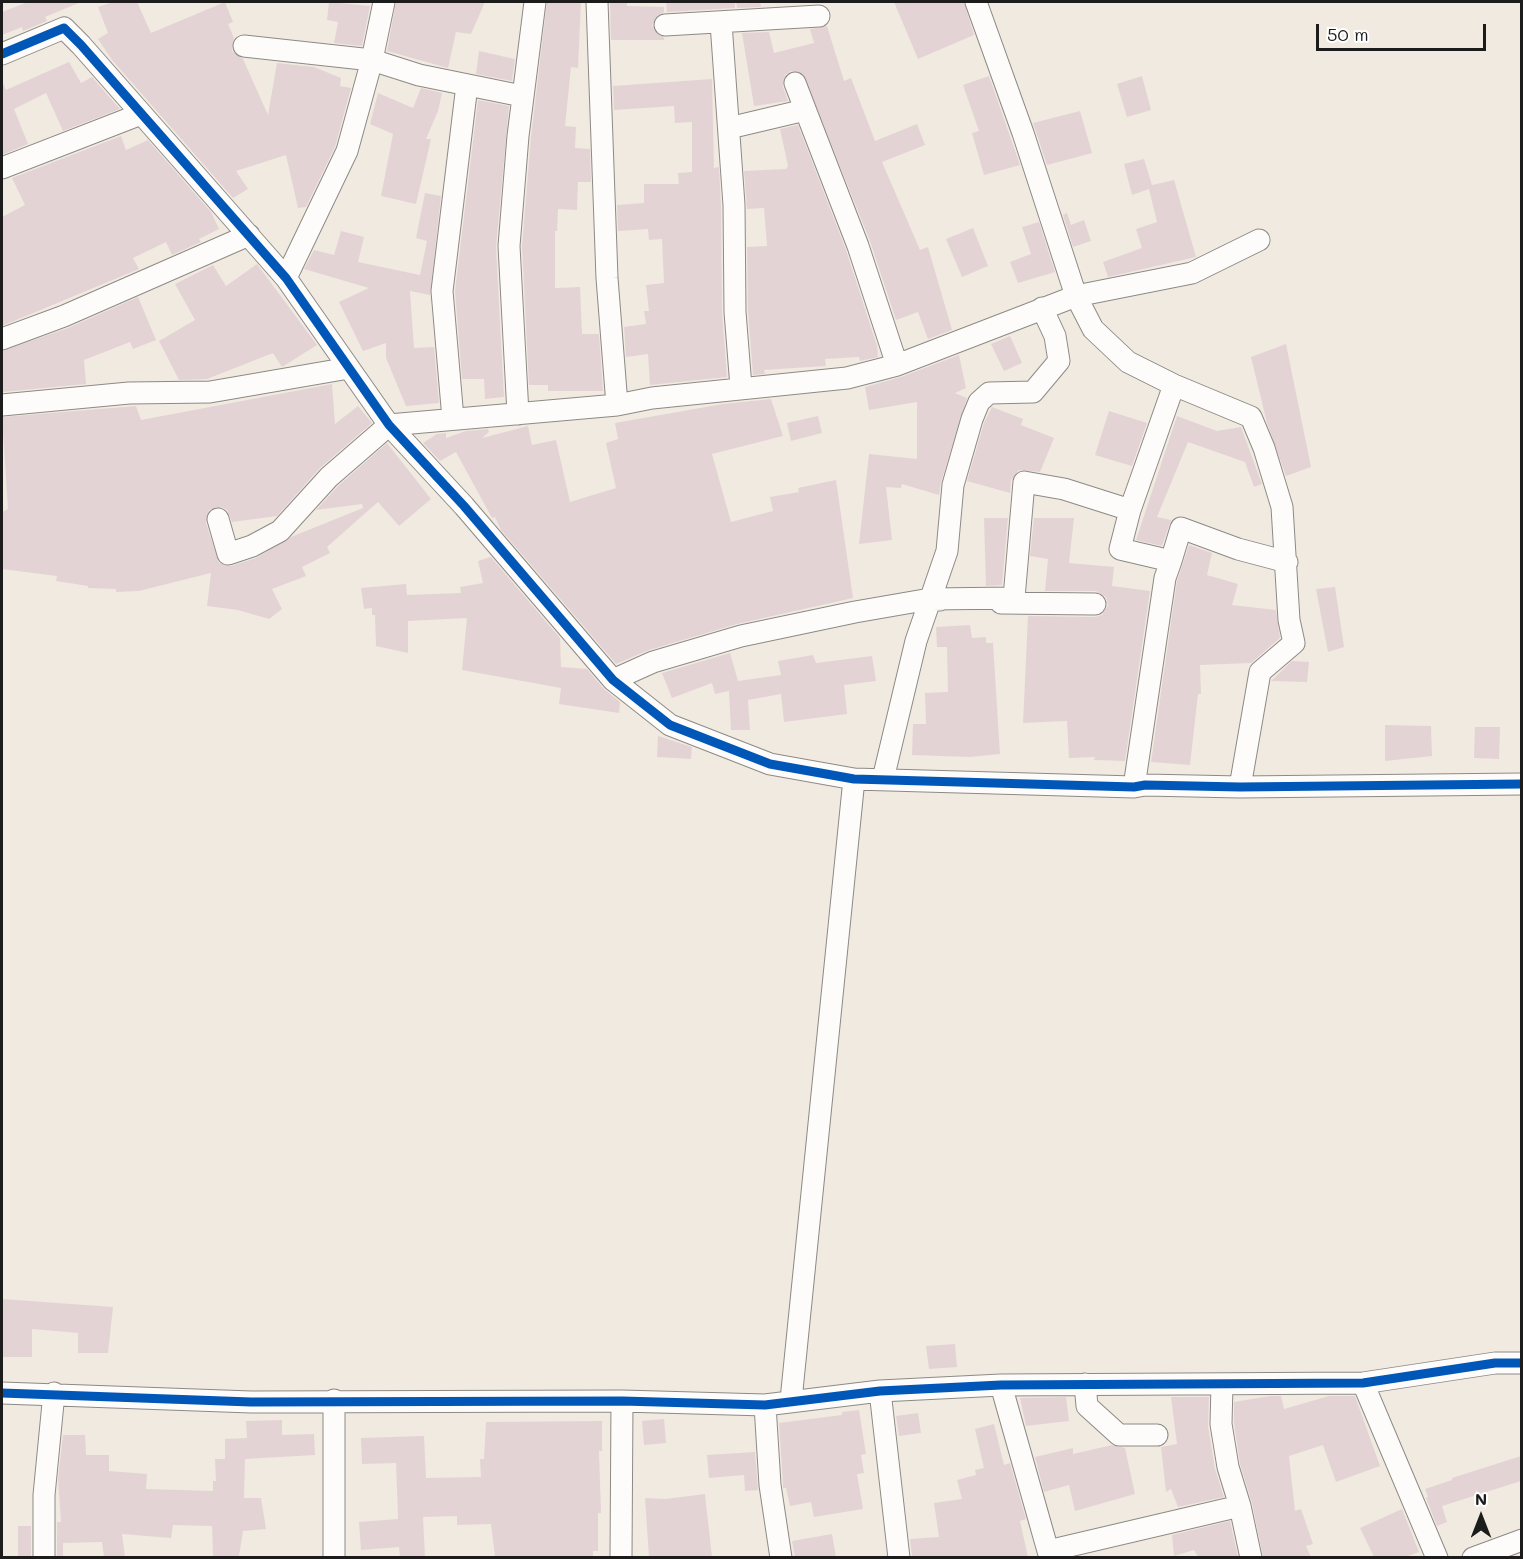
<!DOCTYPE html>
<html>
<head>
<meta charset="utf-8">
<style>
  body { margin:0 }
  #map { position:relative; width:1523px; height:1559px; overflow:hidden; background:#f1eae1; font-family:Mali,sans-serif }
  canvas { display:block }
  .frame { position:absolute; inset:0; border:3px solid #1c1c1c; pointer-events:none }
  .north { position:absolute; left:1451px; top:1487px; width:60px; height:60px; -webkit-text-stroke:4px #fff; paint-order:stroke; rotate:0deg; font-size:16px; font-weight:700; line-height:24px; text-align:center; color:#1c1c1c }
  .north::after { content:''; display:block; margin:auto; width:21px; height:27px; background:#1c1c1c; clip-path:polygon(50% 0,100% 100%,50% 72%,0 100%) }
  .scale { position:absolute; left:1316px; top:24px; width:170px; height:27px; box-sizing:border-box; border:3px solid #1c1c1c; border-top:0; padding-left:8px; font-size:18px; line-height:21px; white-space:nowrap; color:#1c1c1c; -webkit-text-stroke:4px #fff; paint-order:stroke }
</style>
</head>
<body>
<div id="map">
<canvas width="1523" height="1559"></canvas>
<div class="frame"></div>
<div class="north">N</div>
<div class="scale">50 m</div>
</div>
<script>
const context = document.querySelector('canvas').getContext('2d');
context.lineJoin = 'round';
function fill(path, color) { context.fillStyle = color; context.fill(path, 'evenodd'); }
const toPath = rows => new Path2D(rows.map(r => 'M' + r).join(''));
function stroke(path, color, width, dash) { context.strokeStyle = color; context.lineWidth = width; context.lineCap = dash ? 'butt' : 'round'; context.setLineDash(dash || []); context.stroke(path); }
const building = toPath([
  [28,2,81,2,45,17,47,21,23,31,22,27,2,35,2,12],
  [113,2,137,2,151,33,225,2,233,22,228,24,234,38,232,51,243,59,268,115,277,63,314,67,341,78,340,86,351,88,335,147,306,207,298,208,286,155,236,171,248,189,233,198,112,60,98,39,108,33,98,7],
  [329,2,370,6,362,46,334,43,338,22,327,20],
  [396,2,485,2,471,34,456,32,448,68,387,51],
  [547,2,581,2,578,68,571,67,565,126,576,127,575,148,590,149,591,182,578,182,577,210,558,209,557,231,555,231,555,288,580,287,582,334,599,334,603,391,548,391,548,385,529,385,522,246,531,137],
  [610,2,627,2,627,6,664,7,664,12,658,15,652,25,655,32,664,37,664,40,611,40],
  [666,2,735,2,735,8,667,12],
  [736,2,760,2,761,7,737,8],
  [894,2,964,2,974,35,918,59],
  [827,26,844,81,851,78,875,141,917,124,925,145,882,162,920,250,928,247,952,330,928,339,918,312,896,320,870,241,803,74,791,71,785,75,783,87,788,101,754,106,742,33,769,32,774,53,814,43,810,29],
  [479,51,515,59,512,81,476,74],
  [69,62,81,83,92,77,120,109,63,131,46,93,14,109,28,144,2,155,2,81,6,90],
  [989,76,1020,165,984,175,972,133,979,131,963,85],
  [1142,76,1151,110,1127,117,1117,84],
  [712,79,714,168,719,167,721,206,722,312,727,377,650,385,648,354,626,357,624,327,646,324,644,311,649,311,646,285,664,283,662,239,649,240,648,229,618,231,617,205,644,203,644,184,679,184,678,173,692,172,692,122,675,123,674,106,614,110,613,86],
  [421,88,442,93,438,111,426,139,431,139,416,204,381,196,393,134,370,124,378,93,413,108],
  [478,100,509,106,496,247,504,397,485,399,484,379,462,379,455,291],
  [1080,111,1092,153,1047,165,1033,123],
  [798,125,846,250,877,346,878,357,860,361,859,357,825,359,826,366,764,370,765,374,753,375,748,311,747,247,767,246,764,208,747,209,744,171,786,169,788,166,780,129],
  [121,136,126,150,148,140,211,212,219,229,199,239,201,242,172,255,166,242,133,258,139,269,2,326,2,217,25,205,12,178],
  [1144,159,1152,185,1174,180,1196,257,1108,277,1103,262,1142,248,1136,229,1157,222,1149,189,1132,195,1124,164],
  [425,193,441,196,430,295,410,291,414,348,434,347,439,403,406,406,386,358,386,343,363,351,339,302,369,288,304,269,314,250,334,255,341,231,364,237,358,262,420,275,427,241,416,238],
  [1067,213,1071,225,1084,220,1091,241,1073,247,1063,215],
  [1039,222,1055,272,1018,283,1010,262,1031,254,1022,227],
  [973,228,988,266,962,277,946,239],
  [257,264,317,345,282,367,273,353,207,379,179,380,159,341,195,320,175,284,213,265,226,286],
  [138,297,156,340,133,349,130,342,84,360,86,384,2,392,2,351,68,328],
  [1010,336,1022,363,1004,371,991,344],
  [1286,344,1311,467,1286,476,1267,423,1251,357],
  [959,355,966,388,955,393,967,398,941,482,939,495,902,484,901,488,886,487,892,540,859,544,869,454,917,459,917,402,869,410,865,387,901,377],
  [332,384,335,424,358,406,372,423,320,468,277,516,232,522,227,510,222,507,209,510,206,523,219,563,231,566,256,558,291,537,363,508,362,504,316,510,338,486,387,443,431,499,399,526,378,502,327,547,330,553,302,567,306,576,272,589,282,609,269,619,238,610,207,606,211,573,139,591,116,592,116,589,88,588,88,586,56,581,57,576,2,569,2,512,8,509,2,417,136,406,141,420],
  [771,399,783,436,712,454,731,522,773,511,770,497,799,492,798,488,836,480,853,598,737,624,649,650,616,664,501,530,495,517,492,518,456,452,440,461,423,443,437,434,446,433,446,438,466,431,488,429,489,432,482,438,528,426,532,445,556,440,570,502,616,488,606,443,618,439,615,423,723,404],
  [992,407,1023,419,1021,425,1054,438,1040,472,1019,470,1011,480,1010,493,967,481,984,423],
  [1109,411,1147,423,1132,466,1095,455],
  [818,416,822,433,791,441,787,423],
  [1177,416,1217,431,1241,427,1262,484,1254,487,1245,462,1188,442,1157,517,1171,520,1162,546,1136,540],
  [984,518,1008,518,1002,585,986,586],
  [1034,518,1074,518,1069,563,1114,567,1112,586,1150,591,1125,761,1094,760,1095,757,1069,758,1067,721,1023,723,1028,616,1095,617,1102,615,1108,605,1106,597,1096,591,1045,591,1048,559,1030,556],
  [1189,545,1212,553,1207,575,1238,584,1232,605,1276,610,1280,638,1251,663,1200,665,1201,694,1198,694,1190,765,1151,762,1177,581],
  [491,557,560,638,561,667,587,669,603,688,620,702,619,713,559,704,561,688,462,670,467,618,408,621,408,653,376,646,375,615,372,615,372,608,364,609,361,588,406,584,407,595,461,593,460,587,483,583,478,561],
  [1335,587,1344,647,1328,652,1316,589],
  [970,625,972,638,986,637,986,643,993,643,1000,754,970,757,912,755,913,724,926,724,925,693,948,692,947,647,937,647,936,627],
  [730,653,738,681,781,675,778,661,813,655,816,663,872,656,876,681,844,685,847,714,784,722,781,694,748,700,750,730,731,730,729,691,715,694,712,683,672,698,662,673],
  [1292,661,1309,662,1307,682,1271,681],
  [1385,725,1431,726,1432,756,1385,761],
  [1475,727,1500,727,1499,759,1474,758],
  [658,736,692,747,691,759,657,757],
  [2,1299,113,1307,108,1353,78,1353,78,1333,32,1329,32,1357,2,1357],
  [955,1344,957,1367,929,1369,926,1346],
  [1270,1396,1281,1396,1284,1409,1329,1396,1355,1396,1380,1466,1336,1482,1323,1445,1289,1456,1295,1511,1301,1509,1313,1544,1306,1546,1311,1557,1263,1557,1252,1503,1240,1464,1234,1423,1234,1402],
  [1066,1397,1069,1421,1026,1426,1020,1398],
  [1171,1397,1209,1397,1208,1426,1215,1469,1224,1497,1178,1507,1171,1489,1166,1492,1161,1447,1177,1444],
  [859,1410,866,1454,861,1455,864,1473,857,1474,863,1509,814,1517,811,1502,790,1506,786,1488,783,1488,783,1484,779,1423,842,1415,842,1412],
  [918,1413,921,1433,899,1436,896,1416],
  [664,1419,666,1443,644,1445,642,1421],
  [282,1420,282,1435,314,1434,315,1455,245,1459,244,1498,261,1498,266,1529,243,1531,239,1556,213,1556,212,1526,173,1525,171,1538,122,1534,125,1557,104,1557,102,1542,63,1543,63,1557,57,1557,57,1522,61,1522,58,1479,63,1435,85,1435,86,1455,109,1455,109,1471,147,1474,146,1489,213,1491,213,1481,216,1481,215,1459,225,1459,225,1439,247,1438,246,1421],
  [602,1421,602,1451,599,1451,601,1513,598,1513,598,1551,593,1551,593,1557,495,1557,491,1524,457,1525,457,1516,423,1517,425,1557,400,1557,399,1547,361,1550,359,1522,398,1519,398,1516,396,1463,362,1464,361,1438,424,1436,426,1478,481,1477,480,1459,484,1459,486,1422],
  [994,1424,1004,1465,1010,1463,1026,1519,1020,1521,1028,1557,912,1557,910,1539,939,1537,934,1503,962,1499,957,1480,976,1475,975,1470,984,1468,975,1429],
  [1112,1445,1125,1448,1135,1494,1075,1511,1069,1485,1044,1492,1035,1457,1073,1448,1073,1454],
  [755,1452,758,1490,745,1491,744,1475,709,1478,707,1455],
  [1521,1456,1521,1481,1442,1506,1447,1522,1437,1526,1426,1498,1428,1497,1425,1489,1452,1480,1452,1478],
  [705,1494,712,1557,649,1557,645,1498,665,1499],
  [1402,1509,1419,1552,1406,1557,1374,1557,1360,1528],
  [1230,1521,1238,1557,1198,1557,1194,1550,1174,1556,1172,1535],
  [18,1526,31,1526,31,1557,18,1557],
  [832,1534,836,1557,795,1557,792,1541]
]);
const street = toPath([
  [597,2,607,278,617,405],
  [976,2,1023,133,1076,296,1093,329,1128,362,1174,385,1251,417,1264,448,1282,507,1289,620,1294,643,1260,672,1240,787],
  [721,23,734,205,735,312,741,387],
  [665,25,819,16],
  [244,46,372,60,419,75,522,96],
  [2,54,64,28,81,45,286,278,389,425,464,506,613,680,670,725,770,764,854,779,1134,787,1145,785,1240,787,1522,784],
  [795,83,858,246,897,365],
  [729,128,805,110],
  [2,168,141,114],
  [286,278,347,151,372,60,384,2],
  [2,339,64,316,249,235],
  [2,405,129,393,210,392,349,368],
  [518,414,509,246,518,136,535,2],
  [453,419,442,291,467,85],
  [1130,510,1174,385],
  [218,519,228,554,252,546,280,531,329,477,389,425,617,405,652,398,847,378,897,365,1076,296,1192,273,1259,240],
  [930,599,1014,598,1024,482,1064,489,1130,510,1120,549,1171,561,1181,528,1238,549,1287,562],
  [1001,603,1095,604],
  [613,680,653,662,741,636,855,612,930,599,940,600],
  [883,779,916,641,947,551,953,485,972,419,979,402,989,393,1033,392,1059,361,1055,336,1042,308],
  [1134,787,1165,578,1171,561],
  [1363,1383,1437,1558],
  [1085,1384,1087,1406,1119,1435,1157,1435],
  [1001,1385,1050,1558],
  [1222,1385,1221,1424,1228,1467,1240,1506,1251,1558],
  [880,1391,899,1558],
  [2,1393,251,1402,622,1401,765,1405,880,1391,1001,1385,1363,1383,1495,1363,1522,1363],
  [791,1400,854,779],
  [765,1405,770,1485,781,1558],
  [1048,1551,1240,1506],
  [44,1558,44,1495,54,1393],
  [334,1558,334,1400],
  [621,1558,622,1401],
  [1473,1558,1522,1540]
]);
const cycleway = toPath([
  [2,54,64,28,81,45,286,278,389,425,464,506,613,680,670,725,770,764,854,779,1134,787,1145,785,1240,787,1522,784],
  [2,1393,251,1402,622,1401,765,1405,880,1391,1001,1385,1363,1383,1495,1363,1522,1363]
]);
fill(building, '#e4d3d5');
stroke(street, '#8d8a85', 23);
stroke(street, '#fdfcfa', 21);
stroke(cycleway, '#0057b8', 9);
</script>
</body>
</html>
